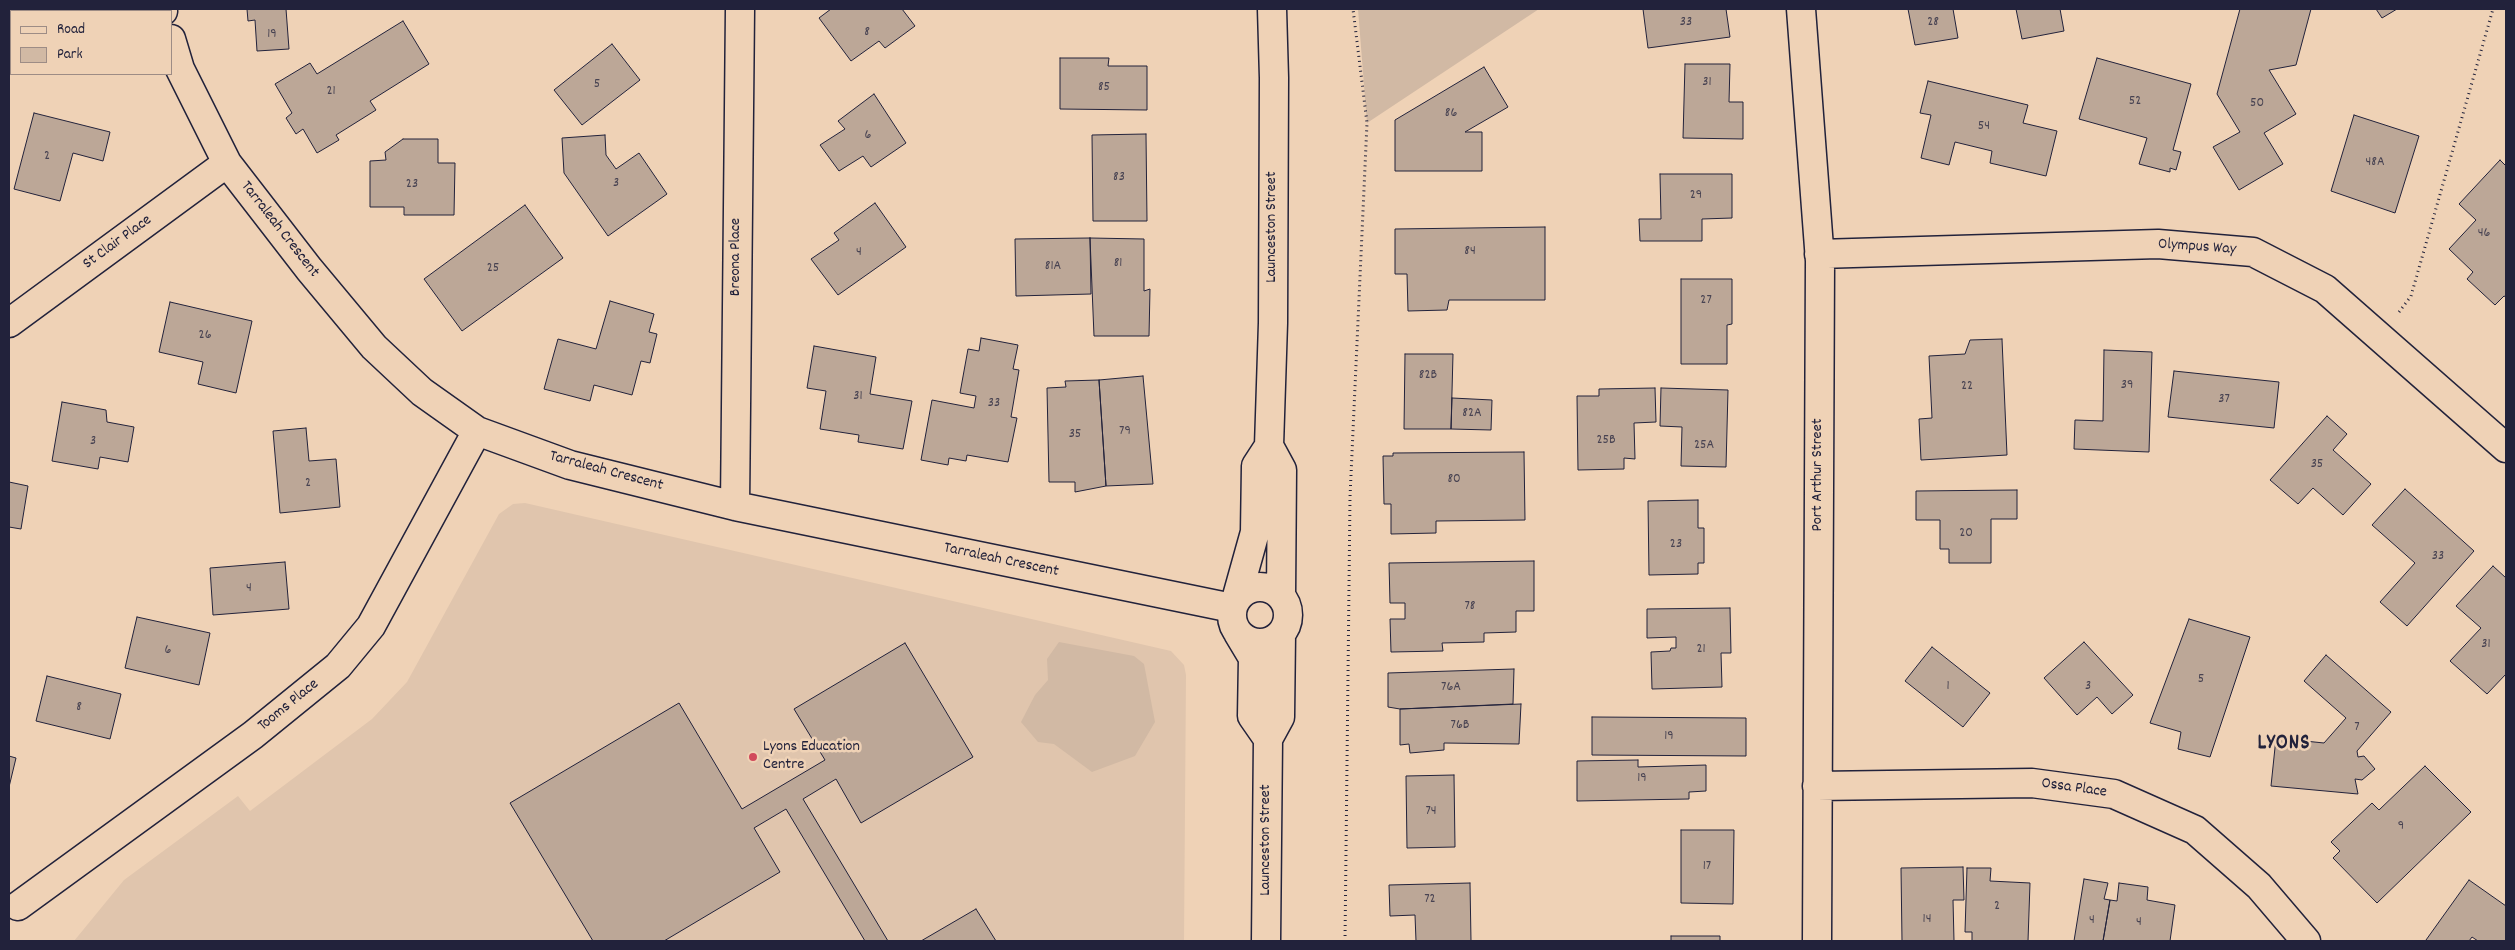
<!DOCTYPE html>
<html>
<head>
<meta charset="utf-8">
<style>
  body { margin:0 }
  #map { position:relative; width:2515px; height:950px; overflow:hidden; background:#efd2b6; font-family:Dekko,sans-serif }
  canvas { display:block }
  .frame { position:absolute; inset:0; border:10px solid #22223b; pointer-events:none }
  .legend { position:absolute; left:10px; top:10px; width:162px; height:65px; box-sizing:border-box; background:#efd2b6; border:1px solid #9d8c85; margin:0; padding:6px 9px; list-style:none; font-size:15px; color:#22223b }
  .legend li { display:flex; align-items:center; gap:10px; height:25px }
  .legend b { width:25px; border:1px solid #9d8c85 }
</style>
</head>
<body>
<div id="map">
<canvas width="2515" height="950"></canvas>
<div class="frame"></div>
<ul class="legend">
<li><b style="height:6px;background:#efd2b6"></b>Road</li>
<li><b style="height:14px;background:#d1b9a4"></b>Park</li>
</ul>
</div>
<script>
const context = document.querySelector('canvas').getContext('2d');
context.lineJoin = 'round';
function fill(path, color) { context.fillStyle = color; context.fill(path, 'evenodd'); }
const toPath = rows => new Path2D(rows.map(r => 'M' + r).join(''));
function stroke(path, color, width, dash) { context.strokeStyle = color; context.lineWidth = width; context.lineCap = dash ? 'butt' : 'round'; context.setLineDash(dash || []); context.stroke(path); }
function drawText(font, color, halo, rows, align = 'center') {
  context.font = font + ' Dekko,sans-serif'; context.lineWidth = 5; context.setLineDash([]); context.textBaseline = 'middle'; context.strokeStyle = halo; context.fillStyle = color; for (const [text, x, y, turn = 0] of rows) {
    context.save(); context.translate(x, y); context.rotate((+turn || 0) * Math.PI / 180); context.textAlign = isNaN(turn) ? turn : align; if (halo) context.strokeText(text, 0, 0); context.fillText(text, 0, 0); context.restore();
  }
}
const built = toPath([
  [525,503,1171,651,1184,665,1186,675,1184,941,74,941,124,880,238,796,250,811,372,719,407,682,499,514,513,504]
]);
const green = toPath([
  [1358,9,1539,9,1367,123],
  [1059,642,1134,656,1144,664,1155,722,1135,756,1092,772,1054,744,1038,742,1021,722,1035,695,1048,680,1047,659]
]);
const building = toPath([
  [9,9,38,9,38,11,12,11,9,9],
  [247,9,286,9,289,49,257,51,255,20,248,21,247,9],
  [831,9,902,9,915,26,885,48,879,41,851,61,819,18,831,9],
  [1643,9,1726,9,1730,37,1648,48,1643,9],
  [1908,9,1953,9,1958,38,1915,45,1908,9],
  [2016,9,2060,9,2064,31,2022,39,2016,9],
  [2240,9,2311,9,2296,65,2269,70,2296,114,2264,133,2283,164,2239,190,2213,147,2240,132,2217,94,2240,9],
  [2376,9,2397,9,2382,18,2376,9],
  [403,21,429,64,370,101,376,110,336,135,339,140,317,153,303,129,296,134,286,118,292,113,275,84,310,63,317,74,403,21],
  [612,44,640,80,582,125,554,90,612,44],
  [1060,58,1109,58,1108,66,1147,66,1147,110,1060,109,1060,58],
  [2097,58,2191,84,2173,150,2181,152,2176,170,2170,168,2170,172,2139,164,2147,138,2079,119,2097,58],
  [1685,64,1730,64,1729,102,1743,102,1743,139,1683,138,1685,64],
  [1484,67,1508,107,1465,132,1482,132,1482,171,1395,171,1395,120,1484,67],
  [1928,81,2028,105,2023,123,2057,131,2046,176,1990,163,1992,151,1955,142,1949,165,1921,158,1931,115,1920,113,1928,81],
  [874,94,906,143,871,167,863,156,839,171,820,145,845,129,838,121,874,94],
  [34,113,110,132,103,161,73,153,60,201,14,189,34,113],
  [2354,115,2419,136,2395,213,2331,191,2354,115],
  [1146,134,1147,221,1093,221,1092,135,1146,134],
  [605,135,606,155,616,169,639,153,667,194,608,236,564,173,562,138,605,135],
  [403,139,438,139,438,163,455,163,454,215,404,215,404,207,370,207,370,161,386,160,385,152,403,139],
  [2500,160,2506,166,2506,297,2504,296,2495,305,2467,279,2473,272,2449,249,2476,220,2459,204,2500,160],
  [1660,174,1732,174,1732,218,1702,219,1702,241,1640,241,1639,219,1661,219,1660,174],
  [875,203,906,247,838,295,811,259,839,240,834,233,875,203],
  [525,205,563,258,462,331,424,279,525,205],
  [1545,227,1545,300,1449,300,1447,310,1408,311,1407,274,1395,274,1395,229,1545,227],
  [1090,238,1144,239,1144,291,1150,289,1149,336,1094,336,1090,238],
  [1090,238,1091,294,1016,296,1015,239,1090,238],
  [1681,279,1732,279,1732,324,1727,325,1727,364,1681,364,1681,279],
  [610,301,654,314,649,332,657,334,650,363,641,361,632,395,594,385,590,401,544,389,558,339,596,349,610,301],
  [170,302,252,321,236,393,198,384,203,362,159,352,170,302],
  [981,338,1018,345,1013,369,1019,370,1011,417,1017,418,1008,462,967,455,966,461,949,458,948,465,921,460,932,400,974,408,976,396,960,393,968,349,979,351,981,338],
  [2002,339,2007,455,1921,460,1919,419,1932,418,1929,356,1965,354,1970,340,2002,339],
  [814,346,876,357,870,394,912,401,903,449,858,442,859,435,820,429,826,391,807,388,814,346],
  [2104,350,2152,352,2149,452,2074,449,2075,420,2103,421,2104,350],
  [1405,354,1453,354,1451,429,1404,429,1405,354],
  [2174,371,2279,382,2274,428,2168,417,2174,371],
  [1143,376,1153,484,1106,486,1099,380,1143,376],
  [1099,380,1106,486,1075,492,1075,482,1049,482,1047,388,1066,387,1065,381,1099,380],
  [1655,388,1656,422,1634,423,1635,459,1624,458,1624,469,1578,470,1577,396,1599,396,1599,389,1655,388],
  [1661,388,1728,390,1726,467,1681,466,1682,427,1660,426,1661,388],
  [1452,398,1492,400,1491,430,1451,429,1452,398],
  [62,402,106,410,107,422,134,427,128,462,100,457,98,469,52,461,62,402],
  [2327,416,2347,434,2333,450,2371,484,2343,515,2313,488,2298,504,2270,480,2327,416],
  [306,428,309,461,336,459,340,507,280,513,273,431,306,428],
  [1524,452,1525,520,1436,521,1436,533,1391,534,1391,504,1384,504,1383,456,1393,456,1393,453,1524,452],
  [9,482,28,486,21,529,9,527,9,482],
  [2405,489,2474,551,2407,626,2380,602,2415,563,2372,525,2405,489],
  [2017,490,2017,519,1991,519,1991,563,1949,563,1949,549,1940,549,1940,520,1916,520,1916,491,2017,490],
  [1698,500,1698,528,1704,528,1704,563,1698,563,1698,574,1649,575,1648,501,1698,500],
  [1534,561,1534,611,1516,611,1516,632,1484,633,1484,642,1442,643,1443,651,1391,652,1390,619,1405,619,1405,603,1390,603,1389,563,1534,561],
  [285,562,289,609,213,615,210,568,285,562],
  [2493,566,2506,578,2506,674,2487,694,2450,661,2481,628,2456,606,2493,566],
  [1730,608,1731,653,1721,653,1722,687,1652,689,1651,652,1670,651,1671,648,1676,648,1676,637,1647,638,1647,609,1730,608],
  [137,617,210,633,199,685,125,668,137,617],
  [2189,619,2250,637,2210,757,2178,749,2181,732,2150,723,2189,619],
  [2084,642,2133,695,2112,714,2097,697,2077,715,2044,678,2084,642],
  [905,643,973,757,861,823,836,779,803,799,888,941,865,941,786,809,754,828,780,872,664,941,593,941,510,803,679,703,742,809,825,760,794,709,905,643],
  [1932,647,1990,693,1963,727,1905,681,1932,647],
  [2326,655,2391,712,2357,751,2358,757,2364,756,2375,769,2362,780,2355,779,2358,794,2271,786,2276,738,2324,743,2346,718,2304,681,2326,655],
  [1514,669,1513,704,1400,709,1388,707,1388,673,1514,669],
  [47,676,121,694,110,739,36,721,47,676],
  [1521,704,1519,744,1444,743,1444,750,1410,753,1409,744,1400,745,1400,709,1521,704],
  [1592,717,1746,718,1746,756,1592,755,1592,717],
  [9,756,16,758,9,787,9,756],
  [1638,760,1638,767,1706,765,1706,791,1689,792,1689,799,1577,801,1577,761,1638,760],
  [2425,766,2471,812,2377,903,2333,858,2340,851,2331,842,2372,803,2379,810,2425,766],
  [1454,775,1455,847,1407,848,1406,776,1454,775],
  [1681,830,1734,830,1733,904,1681,903,1681,830],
  [1963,867,1964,900,1953,900,1954,941,1902,941,1901,868,1963,867],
  [1967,868,1991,868,1990,881,2030,883,2028,941,1972,941,1972,932,1965,932,1967,868],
  [2084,879,2108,883,2104,899,2110,900,2103,941,2074,941,2084,879],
  [2469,880,2506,906,2506,941,2478,941,2472,937,2469,941,2428,941,2426,940,2469,880],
  [1470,883,1471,941,1416,941,1415,915,1390,916,1389,885,1470,883],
  [2119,883,2148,887,2147,900,2175,905,2170,941,2103,941,2110,900,2117,901,2119,883],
  [976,909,996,941,921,941,976,909],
  [1671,936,1720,936,1720,941,1671,941,1671,936]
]);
const path = toPath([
  [2399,312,2411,296,2493,9],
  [1345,941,1350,497,1367,123,1353,9]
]);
const minor = toPath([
  [162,9,163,11],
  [1801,9,1820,261,1817,941],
  [171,39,180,69,227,163,309,269,374,347,422,392,477,431,570,465,735,506,1232,608],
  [1819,254,2158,244,2253,252,2325,289,2506,448],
  [9,323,227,163],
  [735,506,740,9],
  [1817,786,2032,783,2114,794,2195,830,2259,886,2306,941],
  [18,906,253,735,338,666,371,626,477,431]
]);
const major = toPath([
  [1272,9,1274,78,1273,323,1269,446,1282,470,1281,596],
  '1232 615a28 28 0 1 1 56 0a28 28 0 1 1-56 0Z',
  [1236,600,1255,532,1256,466,1269,446],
  [1238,633,1253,658,1252,716,1268,739],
  [1266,941,1268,739,1280,717,1281,634]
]);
const markers = [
  [753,757,5,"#d1495b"]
];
const numberNames = [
  ["33",1686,23],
  ["28",1933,23],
  ["8",867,33],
  ["19",272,35],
  ["31",1707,83],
  ["5",597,85],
  ["85",1104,88],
  ["21",331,92],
  ["52",2135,102],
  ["50",2257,104],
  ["86",1451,114],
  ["54",1984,127],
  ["6",868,136],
  ["2",47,157],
  ["48A",2375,163],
  ["83",1119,178],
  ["3",616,184],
  ["23",412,185],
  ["29",1696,196],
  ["46",2484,234],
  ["84",1470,252],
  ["4",859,253],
  ["81",1118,264],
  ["81A",1053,267],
  ["25",493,269],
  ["27",1706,301],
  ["26",205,336],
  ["82B",1428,376],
  ["39",2127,386],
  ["22",1967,387],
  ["31",858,397],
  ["37",2224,400],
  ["33",994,404],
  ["82A",1472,414],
  ["79",1125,432],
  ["35",1075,435],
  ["25B",1606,441],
  ["3",93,442],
  ["25A",1704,446],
  ["35",2317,465],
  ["80",1454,480],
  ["2",308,484],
  ["20",1966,534],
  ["23",1676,545],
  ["33",2438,557],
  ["4",249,589],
  ["78",1470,607],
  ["31",2486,645],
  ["21",1701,650],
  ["6",168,651],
  ["5",2201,680],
  ["1",1948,687],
  ["3",2088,687],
  ["76A",1451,688],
  ["8",79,708],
  ["76B",1460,726],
  ["7",2357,728],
  ["19",1669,737],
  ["19",1642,779],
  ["74",1431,812],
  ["9",2401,827],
  ["17",1707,867],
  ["72",1430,900],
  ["2",1997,907],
  ["14",1927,920],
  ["4",2092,921],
  ["4",2139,923]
];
const streetNames = [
  ["Launceston Street",1273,227,-90],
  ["Tarraleah Crescent",279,230,52],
  ["St Clair Place",118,243,-36],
  ["Olympus Way",2197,248,4],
  ["Breona Place",737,257,-90],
  ["Tarraleah Crescent",606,472,15],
  ["Port Arthur Street",1819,475,-90],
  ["Tarraleah Crescent",1001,561,12],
  ["Tooms Place",289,706,-39],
  ["Ossa Place",2074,789,8],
  ["Launceston Street",1267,840,-90]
];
const poiNames = [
  ["Lyons Education",763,748],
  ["Centre",763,766]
];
const districtNames = [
  ["LYONS",2284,745]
];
fill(built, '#e0c5ad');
fill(green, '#d1b9a4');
fill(building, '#bca797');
stroke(building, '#22223b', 1);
stroke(minor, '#22223b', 31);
stroke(major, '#22223b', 31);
stroke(path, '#22223b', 3, [1, 4]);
stroke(minor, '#efd2b6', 28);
stroke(major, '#efd2b6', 28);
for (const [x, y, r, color] of markers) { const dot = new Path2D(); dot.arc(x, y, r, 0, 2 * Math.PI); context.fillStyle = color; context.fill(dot); stroke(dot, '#efd2b6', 2); }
drawText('14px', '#484352', null, numberNames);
drawText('16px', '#22223b', '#efd2b6', streetNames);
drawText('16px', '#22223b', '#efd2b6', poiNames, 'left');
context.letterSpacing = '1px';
drawText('bold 21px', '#22223b', '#efd2b6', districtNames);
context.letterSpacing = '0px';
</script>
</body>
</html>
